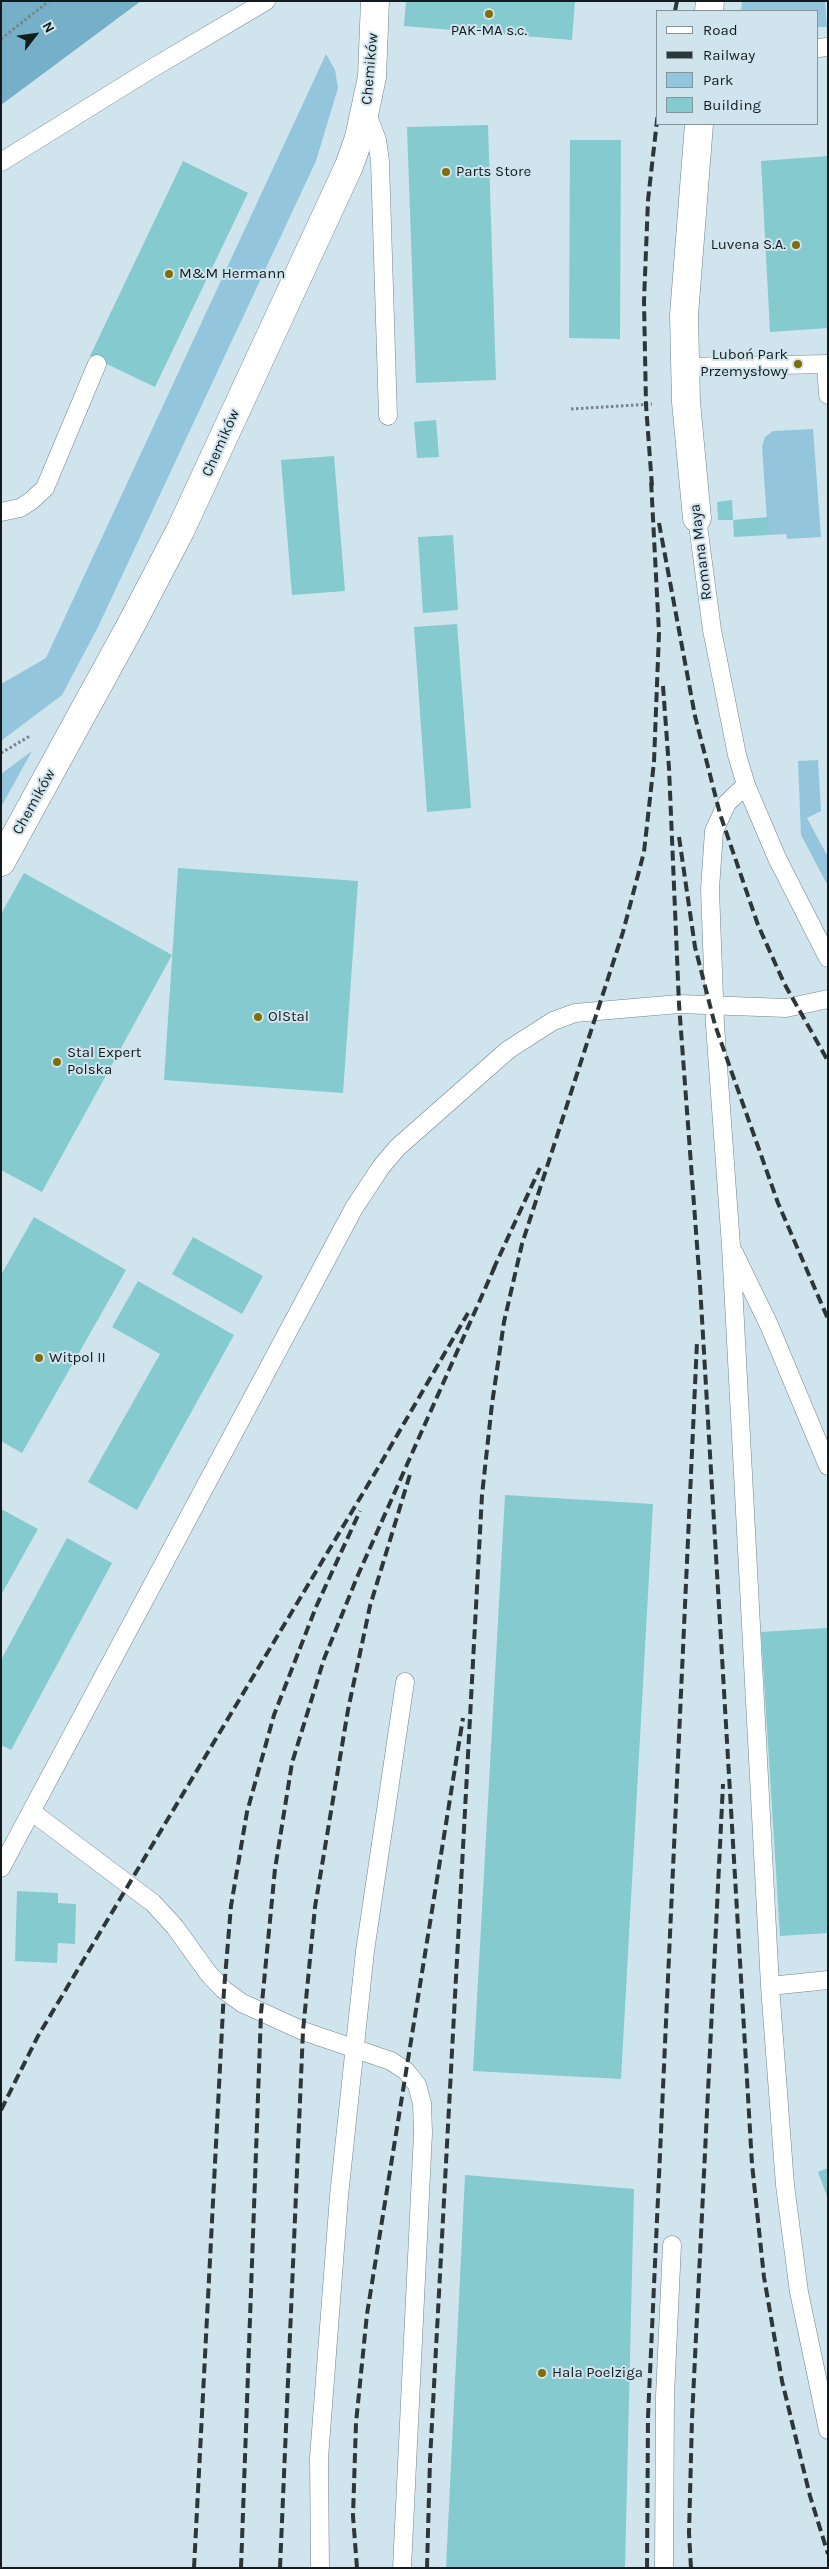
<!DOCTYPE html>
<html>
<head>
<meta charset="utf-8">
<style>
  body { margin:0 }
  #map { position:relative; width:829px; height:2569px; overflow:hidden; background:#d0e4ed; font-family:Karla,sans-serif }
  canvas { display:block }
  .frame { position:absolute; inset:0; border:2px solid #141b1e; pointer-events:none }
  .legend { position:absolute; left:656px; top:10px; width:162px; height:115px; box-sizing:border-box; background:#d0e4ed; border:1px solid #85949a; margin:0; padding:6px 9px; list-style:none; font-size:15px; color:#141b1e }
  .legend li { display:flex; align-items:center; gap:10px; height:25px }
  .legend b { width:25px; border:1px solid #85949a }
  .north { position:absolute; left:10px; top:10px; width:50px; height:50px; -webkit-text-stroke:4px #d0e4ed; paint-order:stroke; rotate:60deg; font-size:14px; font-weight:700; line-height:20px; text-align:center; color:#141b1e }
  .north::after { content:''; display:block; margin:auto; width:18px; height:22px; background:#141b1e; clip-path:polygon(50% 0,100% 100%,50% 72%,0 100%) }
</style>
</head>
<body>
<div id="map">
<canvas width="829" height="2569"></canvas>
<div class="frame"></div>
<ul class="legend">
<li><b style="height:6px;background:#fff"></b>Road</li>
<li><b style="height:6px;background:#2d3639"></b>Railway</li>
<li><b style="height:14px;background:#93c6dd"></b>Park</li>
<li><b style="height:14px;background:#84cacf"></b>Building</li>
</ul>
<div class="north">N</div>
</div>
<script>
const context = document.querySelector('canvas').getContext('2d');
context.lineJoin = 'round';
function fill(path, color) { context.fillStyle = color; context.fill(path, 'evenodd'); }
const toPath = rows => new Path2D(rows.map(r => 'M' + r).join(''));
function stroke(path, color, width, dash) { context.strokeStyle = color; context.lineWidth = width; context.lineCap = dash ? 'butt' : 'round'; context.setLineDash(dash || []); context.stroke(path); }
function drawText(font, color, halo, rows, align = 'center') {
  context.font = font + ' Karla,sans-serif'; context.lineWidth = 4; context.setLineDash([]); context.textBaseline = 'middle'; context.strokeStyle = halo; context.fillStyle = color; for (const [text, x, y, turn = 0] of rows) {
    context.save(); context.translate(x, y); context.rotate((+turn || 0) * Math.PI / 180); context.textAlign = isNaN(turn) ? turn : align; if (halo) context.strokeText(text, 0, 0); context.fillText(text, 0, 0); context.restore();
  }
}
const green = toPath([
  [742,1,825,1,827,27,818,27,818,11,741,11],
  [326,54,335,70,338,88,316,161,98,627,62,695,1,741,1,684,46,658],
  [813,429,821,537,787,539,786,534,768,535,762,447,765,437,773,431],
  [32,751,1,807,1,774],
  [818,760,821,811,807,818,828,857,828,886,801,835,798,761]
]);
const forest = toPath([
  [1,1,141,1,1,105]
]);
const building = toPath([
  [406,1,575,1,572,40,404,26],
  [488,125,496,380,416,383,407,127],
  [570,140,621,140,620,339,569,338],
  [828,156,828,328,770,332,761,161],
  [183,161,248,193,155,387,90,356],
  [436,420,439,457,417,458,414,422],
  [334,456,345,591,292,595,281,460],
  [732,500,733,520,718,520,717,502],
  [768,517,768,535,734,537,733,520],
  [453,535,458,610,423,613,418,537],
  [457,624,471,808,427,812,414,627],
  [178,868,358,881,343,1093,164,1080],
  [24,873,172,955,42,1192,1,1170,1,914],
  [34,1217,126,1270,22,1453,1,1441,1,1275],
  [193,1237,263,1276,242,1314,172,1274],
  [138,1281,234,1335,137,1510,88,1482,160,1354,112,1327],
  [505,1495,653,1504,621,2079,473,2071],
  [1,1509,38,1529,1,1595],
  [67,1538,112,1563,11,1750,1,1745,1,1660],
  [828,1628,828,1933,780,1936,761,1632],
  [17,1891,58,1893,58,1903,76,1904,75,1944,58,1943,57,1963,15,1961],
  [828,2168,828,2199,818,2172],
  [465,2175,634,2189,625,2568,446,2568]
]);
const path = toPath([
  [1,39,49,1],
  [571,409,652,404],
  [1,753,30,736]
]);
const service = toPath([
  [818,48,828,47],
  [366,111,377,140,380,161,388,416],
  [1,162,151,69,266,1],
  [826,364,828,395],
  [684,367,828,364],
  [1,512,20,508,31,501,45,488,97,364],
  [697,518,712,630,737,755,746,785,777,858,828,958],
  [746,785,727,803,714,831,710,889,715,1025,731,1246,770,1986,785,2185,799,2292,828,2430],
  [734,1253,769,1325,828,1466],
  [32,1812,153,1903,175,1927,208,1973,224,1990,242,2003,303,2031,391,2061,406,2071,417,2085,422,2103,423,2133,402,2568],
  [1,1868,354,1208,381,1167,398,1147,508,1050,553,1021,575,1013,679,1004,786,1008,828,999],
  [770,1986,828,1980],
  [320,2568,319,2458,339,2196,365,1951,405,1682],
  [664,2568,665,2396,672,2245]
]);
const minor = toPath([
  [709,11,710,1],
  [697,518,686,402,684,315,699,124],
  [1,862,132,623,181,529,349,166,359,138,372,77,375,1]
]);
const rail = toPath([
  [675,11,677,1],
  [652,486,646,405,644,301,648,200,658,112],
  [659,523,695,716,720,814,758,925,784,983,828,1061],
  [663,686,669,768,679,1004,700,1285,752,2164,764,2277,782,2381,810,2496,828,2554],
  [679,837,695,947,715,1025,778,1203,828,1319],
  [493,1270,540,1168],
  [1,2110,38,2036,381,1463,468,1313],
  [194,2568,224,1990,231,1906,247,1812,274,1715,316,1607,360,1511],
  [241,2568,261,2013,275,1869,292,1763,324,1659,358,1575,496,1264],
  [280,2568,303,2031,315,1907,348,1710,370,1606,411,1471],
  [357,2568,353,2516,356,2423,367,2314,463,1718],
  [427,2568,430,2460,482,1495,492,1404,504,1322,522,1244,623,932,644,852,654,762,659,633,651,480],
  [647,2568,648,2417,697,1342],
  [691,2568,689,2533,692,2419,723,1784]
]);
const markers = [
  [489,14,5,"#806e0b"],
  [446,172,5,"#806e0b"],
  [796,245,5,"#806e0b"],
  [169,274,5,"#806e0b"],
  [798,364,5,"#806e0b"],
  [258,1017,5,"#806e0b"],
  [57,1062,5,"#806e0b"],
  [39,1358,5,"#806e0b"],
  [542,2373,5,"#806e0b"]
];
const poiNames = [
  ["PAK-MA s.c.",489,31,"center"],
  ["Parts Store",456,172],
  ["Luvena S.A.",786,245,"right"],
  ["M&M Hermann",179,274],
  ["Luboń Park",788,355,"right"],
  ["Przemysłowy",788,372,"right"],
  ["OlStal",268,1017],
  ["Stal Expert",67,1053],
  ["Polska",67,1070],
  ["Witpol II",49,1358],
  ["Hala Poelziga",552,2373]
];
const streetNames = [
  ["Chemików",370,69,-85],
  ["Chemików",221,443,-66],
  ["Romana Maya",701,552,-97],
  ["Chemików",34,802,-61]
];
fill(green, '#93c6dd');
fill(forest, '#75afc8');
fill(building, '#84cacf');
stroke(service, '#71848c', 19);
stroke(minor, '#71848c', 29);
stroke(path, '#77848b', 3, [2.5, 2.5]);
stroke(service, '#fff', 18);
stroke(minor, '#fff', 28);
stroke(rail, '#2d3639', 4, [10, 5]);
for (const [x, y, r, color] of markers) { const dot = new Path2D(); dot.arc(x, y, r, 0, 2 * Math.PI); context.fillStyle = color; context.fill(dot); stroke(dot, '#d0e4ed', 2); }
drawText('15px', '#141b1e', '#d0e4ed', poiNames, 'left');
drawText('15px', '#141b1e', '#d0e4ed', streetNames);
</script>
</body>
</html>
